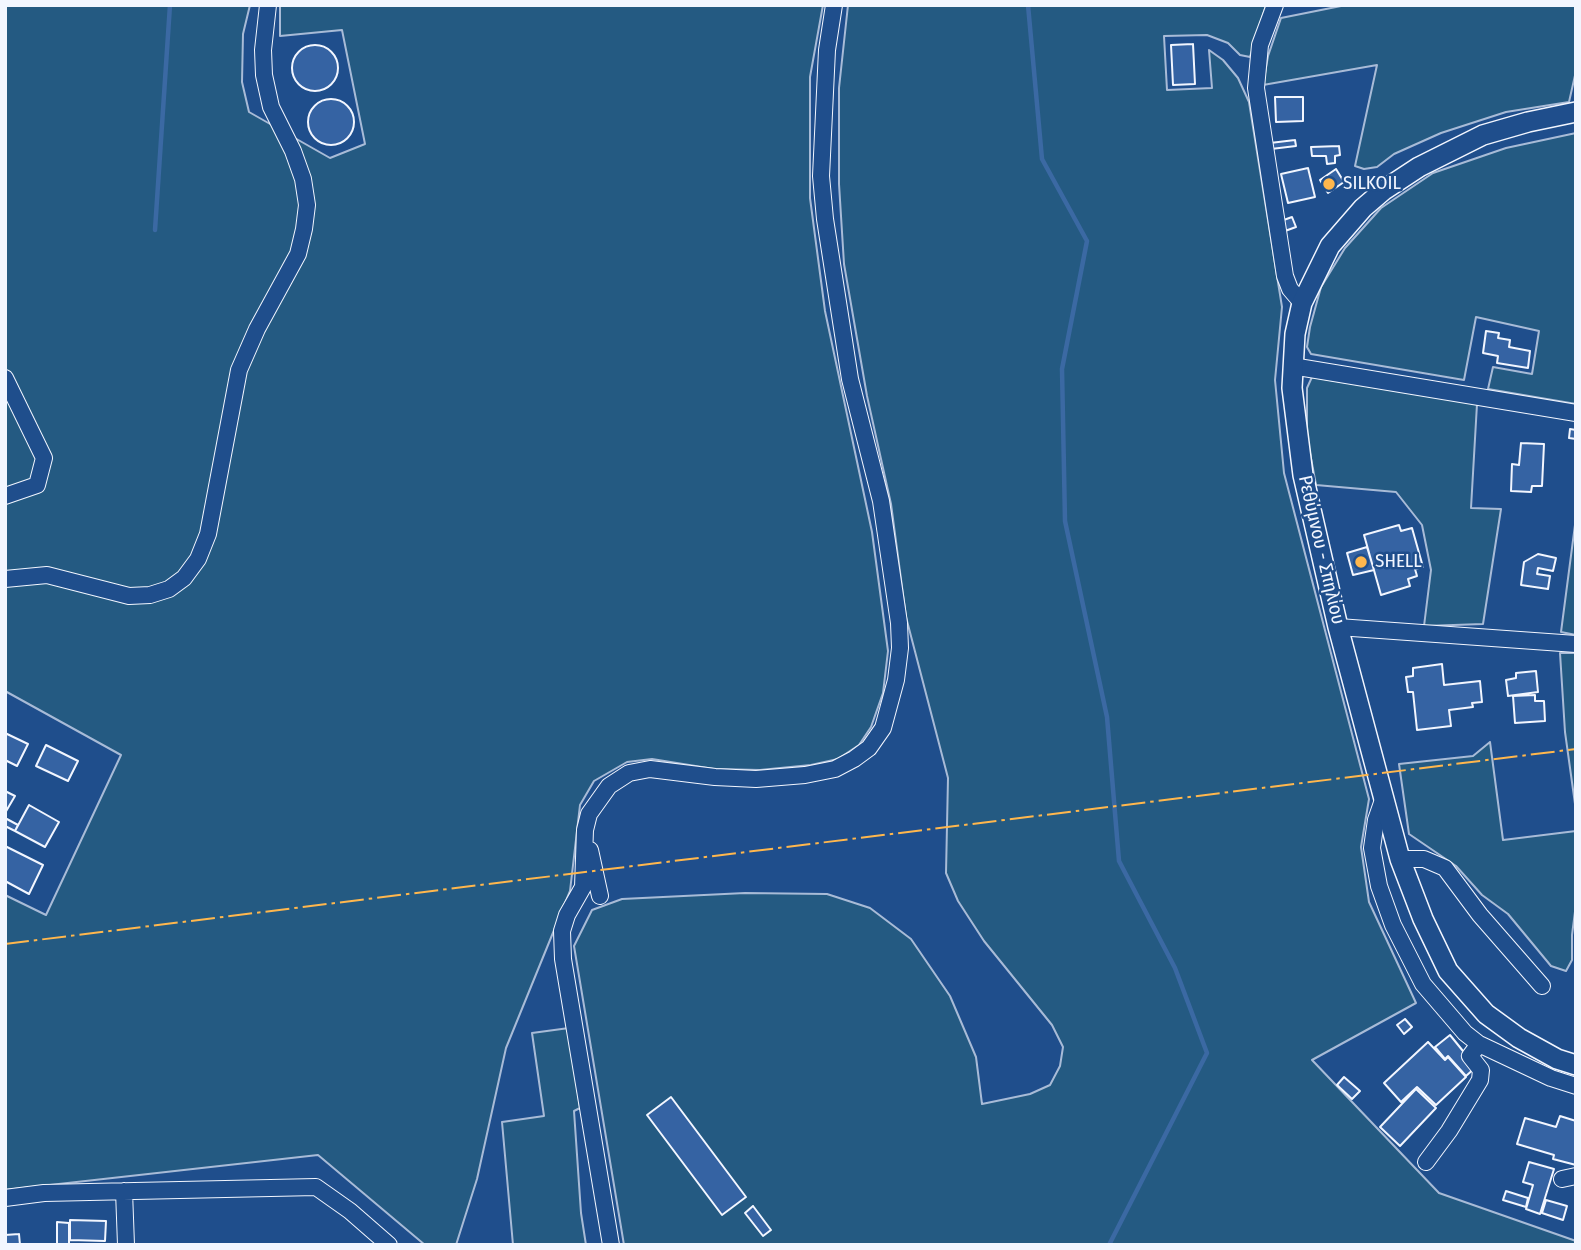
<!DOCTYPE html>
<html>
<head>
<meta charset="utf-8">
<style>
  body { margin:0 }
  #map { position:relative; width:1581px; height:1250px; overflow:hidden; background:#1f4e8c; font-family:"Fira Sans Condensed",sans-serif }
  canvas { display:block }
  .frame { position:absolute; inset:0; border:7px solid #f2f6ff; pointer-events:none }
</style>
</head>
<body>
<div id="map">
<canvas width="1581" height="1250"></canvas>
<div class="frame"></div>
</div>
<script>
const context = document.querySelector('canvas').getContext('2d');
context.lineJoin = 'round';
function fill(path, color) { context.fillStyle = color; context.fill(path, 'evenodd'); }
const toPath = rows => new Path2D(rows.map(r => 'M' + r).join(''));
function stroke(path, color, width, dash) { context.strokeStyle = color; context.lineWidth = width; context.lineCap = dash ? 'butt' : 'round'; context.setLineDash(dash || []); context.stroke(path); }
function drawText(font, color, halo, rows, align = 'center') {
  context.font = font + ' "Fira Sans Condensed",sans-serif'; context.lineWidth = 5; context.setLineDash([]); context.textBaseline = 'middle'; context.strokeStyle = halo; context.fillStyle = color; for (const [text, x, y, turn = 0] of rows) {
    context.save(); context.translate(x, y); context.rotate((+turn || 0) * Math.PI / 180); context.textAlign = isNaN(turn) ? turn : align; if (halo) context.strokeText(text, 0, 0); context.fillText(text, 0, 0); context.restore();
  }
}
const green = toPath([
  [5,5,250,5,243,34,242,82,249,112,330,158,365,144,342,30,280,36,280,5,823,5,810,77,810,198,825,311,872,532,888,651,883,693,871,727,859,745,838,759,811,765,760,770,714,769,652,759,627,762,594,781,580,805,570,891,506,1048,477,1179,456,1245,425,1245,318,1155,5,1190,5,895,46,915,121,755,5,691,5,5],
  [848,5,1266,5,1250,57,1240,55,1228,43,1207,35,1164,36,1167,90,1212,88,1209,50,1223,60,1238,78,1249,102,1282,307,1275,380,1284,473,1369,799,1361,847,1369,902,1416,1003,1312,1060,1439,1193,1576,1241,1576,1245,624,1245,574,946,592,910,622,899,745,893,827,894,870,908,911,939,950,996,976,1057,982,1104,1030,1094,1050,1085,1060,1066,1063,1047,1052,1025,984,941,958,901,946,873,948,778,906,617,891,504,867,396,844,264,839,184,839,88,848,5],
  [1346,5,1576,5,1576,71,1569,102,1506,112,1441,133,1394,154,1377,167,1364,169,1355,166,1377,65,1263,85,1268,56,1281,18,1346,5],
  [1576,133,1576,404,1488,389,1493,367,1532,374,1539,331,1476,317,1464,380,1311,354,1307,347,1310,327,1321,287,1345,248,1381,208,1433,173,1506,148,1576,133],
  [1312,377,1477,404,1471,508,1501,509,1483,624,1424,626,1431,570,1422,525,1396,492,1316,485,1307,437,1307,388,1312,377],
  [1575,525,1576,525,1576,635,1561,632,1575,525],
  [1560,653,1576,653,1576,811,1565,732,1560,653],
  [1490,742,1503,840,1576,831,1576,904,1572,935,1572,960,1566,971,1551,966,1508,914,1482,895,1456,866,1409,834,1399,764,1473,756,1490,742],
  [569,1028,580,1108,574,1111,581,1213,586,1245,513,1245,502,1122,544,1116,532,1033,569,1028]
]);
const stream = toPath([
  [1028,5,1042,159,1087,241,1062,369,1065,521,1107,717,1119,861,1175,968,1207,1053,1109,1245],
  [155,230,170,5]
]);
const building = toPath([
  [1193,44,1195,84,1173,85,1171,45,1193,44],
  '292 68a23 23 0 1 1 46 0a23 23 0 1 1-46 0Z',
  [1275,97,1303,97,1303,121,1276,122,1275,97],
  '308 122a23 23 0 1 1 46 0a23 23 0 1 1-46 0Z',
  [1295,140,1296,146,1271,149,1270,143,1295,140],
  [1339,146,1340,155,1335,156,1335,163,1327,164,1326,156,1312,156,1311,147,1339,146],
  [1308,168,1315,197,1288,203,1281,174,1308,168],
  [1336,169,1344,182,1328,193,1320,180,1336,169],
  [1292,217,1296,227,1285,231,1281,221,1292,217],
  [1486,331,1499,333,1498,338,1510,340,1509,347,1530,351,1528,368,1497,363,1498,356,1483,353,1486,331],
  [1570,429,1576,430,1576,439,1569,438,1570,429],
  [1521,443,1544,444,1542,486,1532,486,1531,492,1511,491,1512,464,1519,465,1521,443],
  [1399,525,1401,531,1412,528,1423,567,1415,569,1417,576,1408,579,1410,586,1381,595,1364,535,1399,525],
  [1367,547,1374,570,1353,575,1347,553,1367,547],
  [1538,554,1556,558,1553,571,1538,568,1537,574,1550,576,1548,589,1521,585,1524,562,1538,554],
  [1442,664,1444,685,1480,681,1482,702,1472,703,1473,707,1449,710,1451,726,1417,730,1413,692,1408,692,1406,677,1413,676,1413,668,1442,664],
  [1536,671,1538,692,1508,696,1506,680,1516,678,1516,673,1536,671],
  [1535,695,1535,701,1544,701,1545,721,1515,723,1513,696,1535,695],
  [5,733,28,744,17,766,5,760,5,733],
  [46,745,78,761,68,781,36,766,46,745],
  [5,791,15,796,5,813,5,791],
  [29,805,59,822,45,847,15,831,29,805],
  [5,818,18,825,15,831,5,826,5,818],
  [5,846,43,865,29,894,5,881,5,846],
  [1405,1019,1412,1027,1404,1034,1397,1025,1405,1019],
  [1450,1035,1476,1067,1466,1076,1448,1056,1445,1059,1435,1047,1450,1035],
  [1428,1042,1445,1060,1448,1057,1466,1077,1436,1105,1417,1087,1401,1102,1384,1083,1428,1042],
  [1344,1077,1360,1091,1352,1099,1337,1085,1344,1077],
  [1416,1089,1436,1108,1400,1146,1380,1127,1416,1089],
  [671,1097,746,1197,722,1215,647,1115,671,1097],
  [1560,1116,1576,1121,1576,1165,1553,1159,1554,1155,1517,1144,1525,1118,1556,1127,1560,1116],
  [1529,1162,1554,1169,1540,1214,1526,1209,1533,1185,1523,1182,1529,1162],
  [1506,1191,1528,1198,1526,1207,1503,1200,1506,1191],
  [1546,1200,1567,1206,1563,1220,1542,1213,1546,1200],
  [753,1206,771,1230,763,1236,745,1213,753,1206],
  [70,1220,106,1221,105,1241,70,1240,70,1220],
  [57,1222,69,1223,69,1245,57,1245,57,1222],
  [19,1234,20,1245,5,1245,5,1235,19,1234]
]);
const minor = toPath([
  [1275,5,1260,45,1256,88,1285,276,1290,289,1302,303],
  [1292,366,1576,413],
  [5,378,44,458,37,485,5,496],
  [5,579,47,575,129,596,150,595,169,589,184,578,198,559,208,534,239,370,257,329,298,254,304,229,307,205,303,179,293,151,271,107,264,75,263,50,268,5],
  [1338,627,1576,644],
  [1383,800,1376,820,1372,848,1379,886,1393,925,1423,984,1465,1033,1479,1044,1551,1078,1576,1086],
  [590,850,600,896],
  [1400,859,1424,859,1445,868,1480,915,1542,986],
  [1426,1162,1449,1131,1480,1080,1481,1070,1470,1056,1479,1044],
  [1562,1179,1576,1176],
  [124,1191,126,1245],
  [5,1198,44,1193,316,1187,350,1211,389,1245],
  [611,1245,563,959,562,931,567,915,583,887,585,830,589,814,609,786,629,773,650,769,715,777,756,779,805,775,835,769,854,759,869,748,883,728,896,680,900,648,899,623,881,501,850,379,825,219,821,176,827,50,834,5]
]);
const major = toPath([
  [1576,112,1528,122,1483,135,1419,167,1384,190,1363,208,1330,246,1302,303,1295,334,1292,388,1303,475,1338,627,1400,859,1423,919,1448,971,1486,1014,1519,1038,1557,1059,1576,1065]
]);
const power = toPath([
  [5,944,1576,749]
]);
const markers = [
  [1329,184,7,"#ffb74d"],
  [1361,562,7,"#ffb74d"]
];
const poiNames = [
  ["SILKOIL",1343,184],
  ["SHELL",1375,562]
];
const streetNames = [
  ["Ρεθύμνου - Σπηλίου",1321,550,77]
];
fill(green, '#245a82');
stroke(green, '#a8bbd7', 2);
stroke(stream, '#3b69a3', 4.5);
fill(building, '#3563a3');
stroke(building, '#f2f6ff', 2);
stroke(minor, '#f2f6ff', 18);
stroke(major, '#f2f6ff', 22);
stroke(minor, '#1f4e8c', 16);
stroke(major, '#1f4e8c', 19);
stroke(power, '#ffb74d', 2, [24, 5, 3.5, 5]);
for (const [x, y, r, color] of markers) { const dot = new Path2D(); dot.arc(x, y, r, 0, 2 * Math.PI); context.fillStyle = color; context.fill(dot); stroke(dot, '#1f4e8c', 2.5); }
drawText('19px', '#f2f6ff', '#1f4e8c', poiNames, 'left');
drawText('19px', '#f2f6ff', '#1f4e8c', streetNames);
</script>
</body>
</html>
